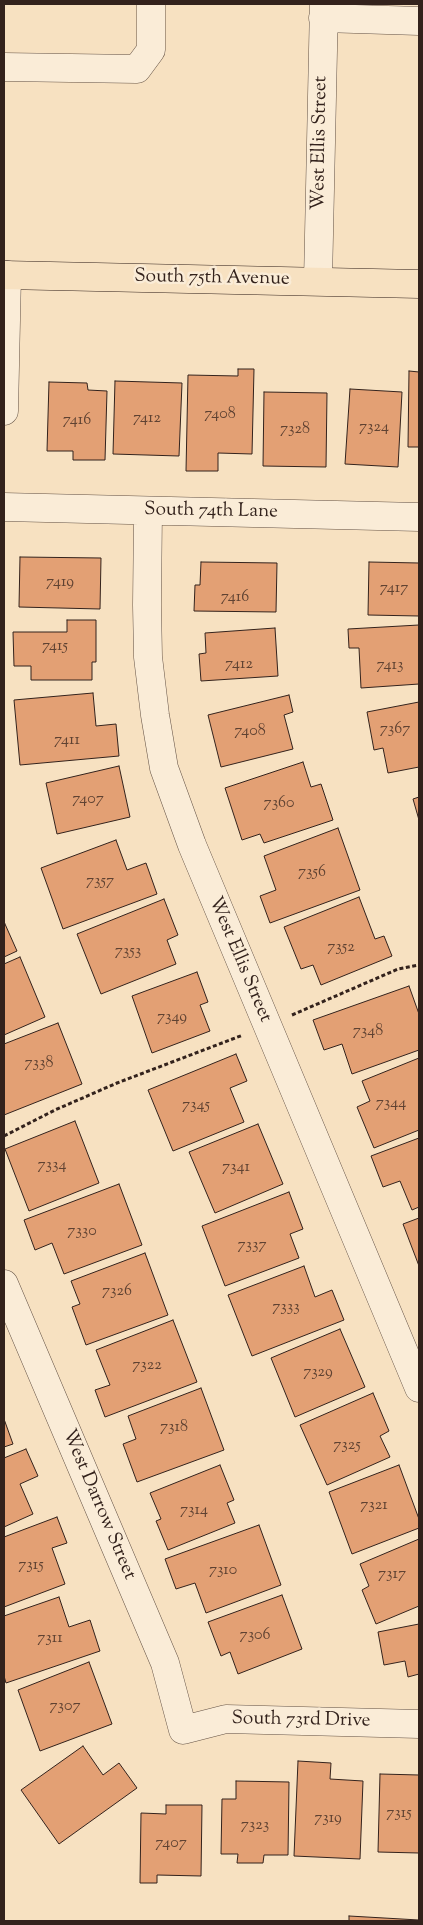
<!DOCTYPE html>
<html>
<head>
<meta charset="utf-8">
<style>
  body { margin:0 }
  #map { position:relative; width:423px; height:1925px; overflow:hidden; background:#f7e1c1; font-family:"Sorts Mill Goudy",serif }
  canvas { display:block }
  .frame { position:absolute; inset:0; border:5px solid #33221c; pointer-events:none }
</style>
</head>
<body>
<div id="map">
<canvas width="423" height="1925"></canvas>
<div class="frame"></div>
</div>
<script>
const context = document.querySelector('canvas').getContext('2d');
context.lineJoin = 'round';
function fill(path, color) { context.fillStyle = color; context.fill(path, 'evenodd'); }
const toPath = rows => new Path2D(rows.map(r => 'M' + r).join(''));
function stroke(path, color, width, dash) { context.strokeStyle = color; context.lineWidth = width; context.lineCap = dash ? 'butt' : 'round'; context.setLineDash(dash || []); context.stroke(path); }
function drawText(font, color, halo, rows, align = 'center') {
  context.font = font + ' "Sorts Mill Goudy",serif'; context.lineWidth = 5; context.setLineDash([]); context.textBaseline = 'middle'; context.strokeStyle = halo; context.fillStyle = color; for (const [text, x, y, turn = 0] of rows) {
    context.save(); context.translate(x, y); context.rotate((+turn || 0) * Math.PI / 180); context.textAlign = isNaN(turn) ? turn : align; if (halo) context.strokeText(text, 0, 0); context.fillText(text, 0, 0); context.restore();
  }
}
const building = toPath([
  [238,369,254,369,252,454,218,453,218,471,186,471,188,375,238,376,238,369],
  [409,371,419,372,419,447,408,447,409,371],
  [115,381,182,383,179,456,113,454,115,381],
  [49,382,87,383,88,390,107,391,105,460,73,460,73,451,47,451,49,382],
  [350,389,402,392,398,467,345,464,350,389],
  [264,392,327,393,326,467,263,466,264,392],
  [20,557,101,558,100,609,19,607,20,557],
  [201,562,277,563,276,612,194,611,195,585,200,585,201,562],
  [369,562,419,563,419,616,368,615,369,562],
  [67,620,96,620,96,662,92,662,92,680,31,680,31,666,14,666,13,632,67,632,67,620],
  [419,625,419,684,361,688,359,648,349,648,348,629,419,625],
  [275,628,278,676,201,681,199,654,206,653,205,633,275,628],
  [93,693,96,726,116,724,119,756,20,765,14,700,93,693],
  [289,695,293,712,284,715,293,749,221,767,208,715,289,695],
  [419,702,419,767,388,773,383,748,374,750,367,712,419,702],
  [303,762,311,787,321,784,333,820,264,843,260,834,242,840,225,788,303,762],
  [119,766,130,817,57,834,46,783,119,766],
  [419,797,419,820,413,799,419,797],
  [338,828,360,890,270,923,260,896,276,890,264,856,338,828],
  [116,840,127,870,146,863,157,894,63,929,41,868,116,840],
  [359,897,375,939,384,936,392,956,321,985,313,965,301,969,284,927,359,897],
  [164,899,178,935,167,940,176,964,101,994,77,934,164,899],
  [5,924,17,951,4,957,4,925,5,924],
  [20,957,45,1017,4,1035,4,964,20,957],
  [197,972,208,1002,200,1005,210,1031,152,1053,132,996,197,972],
  [409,986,419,1014,419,1050,352,1074,342,1044,324,1050,313,1020,409,986],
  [58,1023,82,1084,4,1115,4,1044,58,1023],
  [236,1054,247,1081,230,1088,244,1122,173,1151,148,1090,236,1054],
  [419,1058,419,1130,374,1148,357,1107,370,1101,362,1081,419,1058],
  [75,1121,99,1183,29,1211,5,1149,75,1121],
  [258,1124,283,1184,215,1213,189,1152,258,1124],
  [419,1138,419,1207,412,1210,400,1181,383,1187,371,1156,419,1138],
  [119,1184,142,1245,64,1274,52,1243,35,1250,24,1220,119,1184],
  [289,1192,303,1229,290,1234,299,1258,225,1286,202,1226,289,1192],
  [419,1218,419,1266,403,1224,419,1218],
  [145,1253,168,1315,86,1345,72,1307,80,1304,71,1281,145,1253],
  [304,1266,315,1297,332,1290,344,1320,252,1356,228,1295,304,1266],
  [173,1320,197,1382,105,1417,95,1390,110,1385,96,1350,173,1320],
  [340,1329,365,1387,295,1417,271,1358,340,1329],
  [201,1388,224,1450,137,1482,123,1444,136,1439,128,1416,201,1388],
  [373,1393,389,1431,380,1436,390,1457,327,1485,300,1425,373,1393],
  [4,1419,13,1444,4,1447,4,1419],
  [26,1449,38,1476,20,1484,33,1514,4,1527,4,1458,26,1449],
  [220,1465,234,1500,227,1503,235,1523,168,1550,156,1521,161,1519,150,1493,220,1465],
  [399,1465,419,1519,419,1528,352,1554,329,1492,399,1465],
  [57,1517,67,1543,52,1548,65,1584,4,1607,4,1537,57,1517],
  [259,1525,281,1585,206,1613,195,1583,176,1589,165,1559,259,1525],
  [419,1539,419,1606,376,1624,362,1590,369,1586,360,1564,419,1539],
  [282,1595,302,1649,238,1674,230,1652,221,1656,208,1622,282,1595],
  [59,1597,69,1627,90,1620,100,1651,6,1683,4,1676,4,1616,59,1597],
  [419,1624,419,1674,408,1677,405,1661,384,1665,378,1632,419,1624],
  [89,1662,112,1724,40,1751,18,1690,89,1662],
  [83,1746,103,1775,119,1763,137,1788,59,1844,21,1790,83,1746],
  [298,1761,331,1763,330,1779,363,1781,360,1859,294,1856,298,1761],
  [380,1774,419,1775,419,1853,378,1852,380,1774],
  [236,1781,289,1782,288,1855,264,1855,263,1863,237,1863,238,1854,221,1854,222,1799,236,1799,236,1781],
  [166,1805,202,1805,201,1876,157,1875,157,1883,140,1883,141,1813,166,1814,166,1805],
  [349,1916,419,1920,419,1921,349,1921,349,1916]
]);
const path = toPath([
  [292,1015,398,969,419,965],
  [4,1136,55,1110,117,1083,243,1035]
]);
const minor = toPath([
  [323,18,419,21],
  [4,67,137,69,151,50,151,4],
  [318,281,324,4],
  [4,411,7,275],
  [4,507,419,517],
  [148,511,147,605,148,657,155,715,164,768,192,845,419,1388],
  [4,1284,165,1663,183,1730,226,1719,419,1724]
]);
const major = toPath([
  [4,275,419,284]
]);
const numberNames = [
  ["7408",220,415],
  ["7412",147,419],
  ["7416",77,421],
  ["7324",374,428],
  ["7328",295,430],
  ["7419",60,583],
  ["7417",394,589],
  ["7416",235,598],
  ["7415",55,647],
  ["7412",239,665],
  ["7413",390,666],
  ["7367",395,730],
  ["7408",250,732],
  ["7411",67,741],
  ["7407",88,800],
  ["7360",279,804],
  ["7356",312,873],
  ["7357",100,882],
  ["7352",341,948],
  ["7353",128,952],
  ["7349",172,1018],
  ["7348",368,1032],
  ["7338",39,1064],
  ["7344",391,1104],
  ["7345",196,1106],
  ["7334",52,1166],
  ["7341",236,1168],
  ["7330",82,1232],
  ["7337",252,1246],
  ["7326",117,1292],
  ["7333",286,1308],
  ["7322",147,1366],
  ["7329",318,1373],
  ["7318",174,1428],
  ["7325",347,1446],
  ["7321",374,1506],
  ["7314",194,1511],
  ["7315",31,1566],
  ["7310",223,1571],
  ["7317",392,1575],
  ["7306",255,1636],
  ["7311",50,1639],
  ["7307",65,1707],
  ["7315",399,1814],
  ["7319",328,1819],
  ["7323",255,1826],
  ["7407",171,1844]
];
const streetNames = [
  ["West Ellis Street",321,143,-89],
  ["South 75th Avenue",212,279,1],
  ["South 74th Lane",211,512,1],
  ["West Ellis Street",239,960,67],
  ["West Darrow Street",98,1505,67],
  ["South 73rd Drive",301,1721,1]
];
fill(building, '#e3a074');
stroke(building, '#33221c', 1);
stroke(minor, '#645245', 29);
stroke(major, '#33221c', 29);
stroke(path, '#33221c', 3, [4, 2.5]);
stroke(minor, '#faecd7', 28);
stroke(major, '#f7e1c1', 28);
drawText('16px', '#5f4232', null, numberNames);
drawText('19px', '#33221c', '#faecd7', streetNames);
</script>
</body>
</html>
